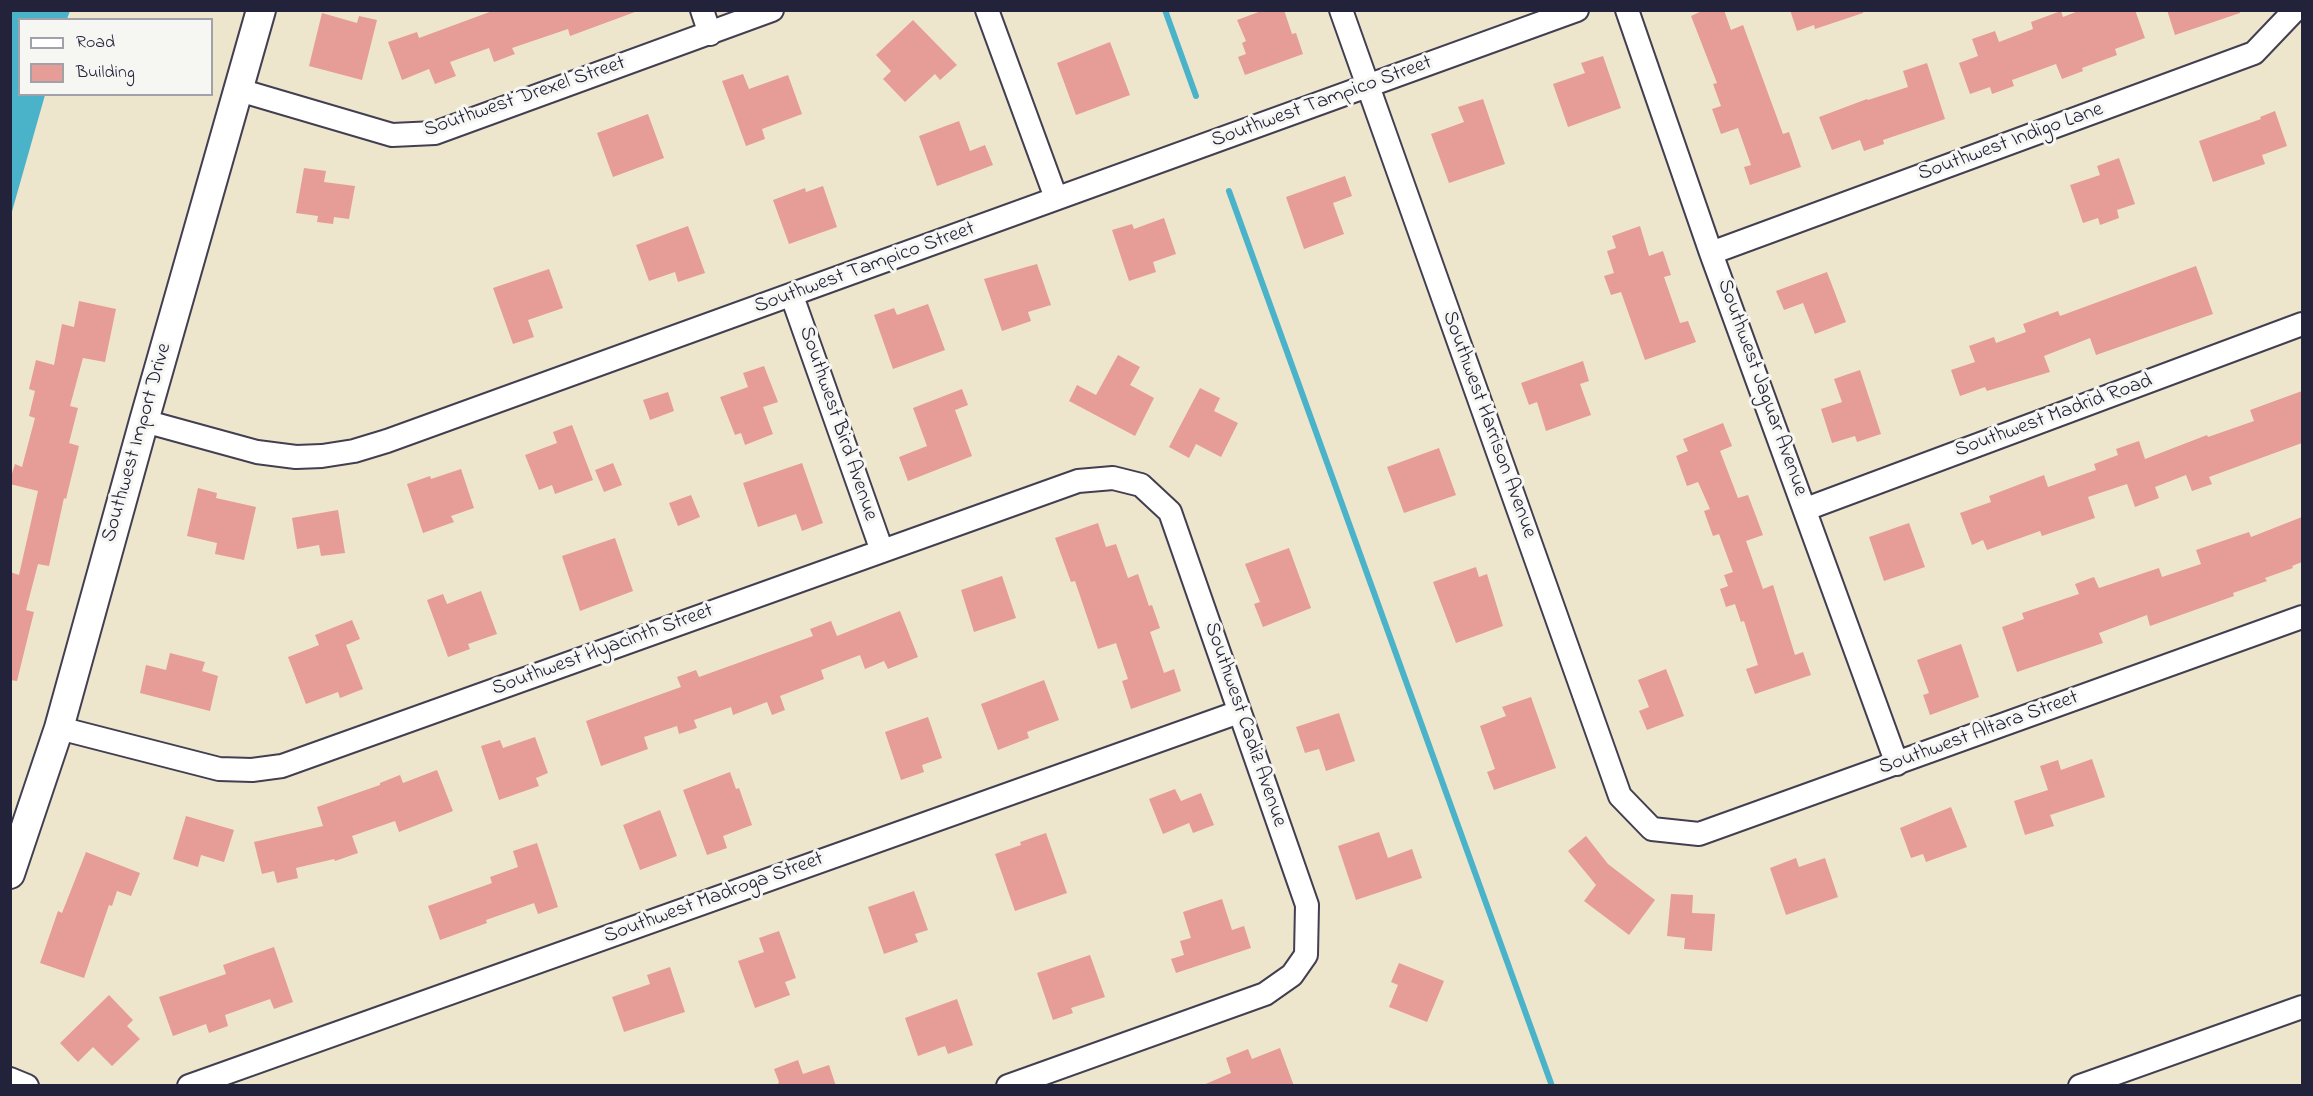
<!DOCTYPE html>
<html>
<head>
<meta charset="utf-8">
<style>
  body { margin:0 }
  #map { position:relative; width:2313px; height:1096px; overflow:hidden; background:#eee6cc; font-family:"Indie Flower",sans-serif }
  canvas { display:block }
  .frame { position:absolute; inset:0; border:12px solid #22223b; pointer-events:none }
  .legend { position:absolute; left:18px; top:18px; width:195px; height:78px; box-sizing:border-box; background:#f6f6f2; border:2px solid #a1a1a9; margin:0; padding:8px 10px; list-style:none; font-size:18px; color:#22223b }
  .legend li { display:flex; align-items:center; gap:12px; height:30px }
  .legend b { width:30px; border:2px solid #a1a1a9 }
</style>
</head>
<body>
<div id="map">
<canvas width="2313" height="1096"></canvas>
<div class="frame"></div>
<ul class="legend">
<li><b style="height:8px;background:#fff"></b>Road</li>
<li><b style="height:16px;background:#e69c97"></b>Building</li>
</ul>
</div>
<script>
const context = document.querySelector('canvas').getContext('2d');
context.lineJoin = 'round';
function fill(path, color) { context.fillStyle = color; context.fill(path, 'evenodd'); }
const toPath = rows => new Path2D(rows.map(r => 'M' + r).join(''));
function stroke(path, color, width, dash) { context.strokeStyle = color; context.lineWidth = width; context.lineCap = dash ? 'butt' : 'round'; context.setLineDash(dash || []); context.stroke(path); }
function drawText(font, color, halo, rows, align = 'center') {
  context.font = font + ' "Indie Flower",sans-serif'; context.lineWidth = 6; context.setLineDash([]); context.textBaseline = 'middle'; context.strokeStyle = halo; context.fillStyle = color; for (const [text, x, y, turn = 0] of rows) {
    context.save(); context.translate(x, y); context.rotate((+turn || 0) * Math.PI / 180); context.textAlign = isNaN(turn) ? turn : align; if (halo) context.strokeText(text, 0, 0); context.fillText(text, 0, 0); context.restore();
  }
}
const water = toPath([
  [11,10,70,11,67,19,20,20,20,94,45,95,11,215]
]);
const stream = toPath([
  [1165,10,1196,96],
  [1229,191,1552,1086]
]);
const building = toPath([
  [495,10,635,10,635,12,570,36,568,29,512,48,515,54,494,62,489,48,450,62,456,76,435,84,429,69,402,80,388,42,417,32,419,38],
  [1264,10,1284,10,1292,34,1296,33,1303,54,1245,75,1238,57,1246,54,1242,43,1246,41,1237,20],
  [1704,10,1724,10,1731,30,1743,25,1783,134,1789,132,1801,167,1750,185,1744,167,1751,165,1738,128,1721,134,1712,109,1721,106,1713,84,1717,83,1691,16],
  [1790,10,1863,10,1863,13,1815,29,1814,25,1797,31],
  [2081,10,2135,10,2145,38,2115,49,2117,55,2082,68,2083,71,2062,79,2056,64,2012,80,2014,86,1992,94,1990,87,1970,94,1959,63,1978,56,1972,39,1995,31,1999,42,2033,29,2031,22,2061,11,2063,17],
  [2167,10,2240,10,2240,13,2175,35],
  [322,13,357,23,359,16,377,20,362,80,309,66],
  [913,20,957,65,940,80,935,74,905,102,883,79,891,71,876,55],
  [1110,42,1130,95,1076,115,1057,63],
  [1603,56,1621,108,1568,127,1553,84,1585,73,1581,63],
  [1927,63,1945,119,1883,140,1884,144,1864,151,1860,140,1832,150,1819,117,1867,99,1868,100,1908,87,1903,71],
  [743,74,749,89,788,75,802,114,762,129,765,139,746,146,722,81],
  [1483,99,1505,164,1449,183,1431,134,1464,122,1458,107],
  [2275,111,2287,146,2262,155,2265,164,2213,182,2199,141,2261,119,2260,117],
  [648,114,664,158,613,177,597,133],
  [959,121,970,151,985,145,993,165,937,186,919,136],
  [2119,158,2135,204,2117,210,2119,218,2100,225,2098,218,2083,223,2070,185,2100,175,2097,166],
  [304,168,326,171,324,182,355,186,349,219,334,217,333,224,317,222,318,216,296,213],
  [1345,176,1352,196,1333,203,1344,234,1304,249,1286,197],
  [823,186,837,227,789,244,773,200,805,188,806,192],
  [1164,218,1176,254,1153,262,1156,272,1129,281,1112,230,1132,224,1134,229],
  [688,226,705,273,678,282,675,272,649,281,636,245],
  [1640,226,1649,256,1663,251,1671,275,1664,277,1680,323,1688,321,1696,342,1645,360,1621,292,1611,295,1604,276,1614,273,1607,251,1616,248,1612,236],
  [1037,264,1051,305,1028,312,1031,321,1002,331,984,279],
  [2196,266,2213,314,2096,355,2090,338,2044,356,2050,372,1987,391,1985,387,1960,396,1951,370,1975,362,1969,346,1994,337,1996,343,2026,332,2023,324,2058,311,2060,316],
  [549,269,563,308,528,320,534,337,513,344,493,288],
  [1827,272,1846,322,1815,334,1803,303,1784,310,1776,291],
  [79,301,116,309,105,362,83,358,70,406,78,408,69,443,79,446,66,499,64,498,49,566,38,564,26,610,34,612,17,681,10,680,10,572,19,575,38,491,10,484,10,480,15,464,22,467,35,418,29,416,35,391,29,389,36,360,54,365,62,324,74,327],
  [928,304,945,350,893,369,874,315,894,308,897,315],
  [1118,355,1140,367,1130,385,1154,398,1135,436,1069,401,1077,385,1096,395],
  [1583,361,1589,381,1580,384,1591,415,1546,431,1537,402,1529,405,1521,383],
  [764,366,778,402,763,407,773,434,745,445,741,433,735,435,720,397,748,387,743,373],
  [1860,370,1881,434,1857,442,1855,436,1832,443,1821,409,1842,402,1834,379],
  [1200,388,1220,398,1214,411,1238,423,1221,457,1196,444,1189,458,1169,447],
  [962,389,968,405,955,410,972,456,908,481,899,457,927,446,913,408],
  [2302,391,2302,443,2209,477,2212,484,2192,491,2186,475,2155,487,2159,498,2135,507,2127,484,2088,497,2095,518,2042,536,2040,531,1987,550,1983,540,1972,545,1960,513,1991,502,1989,496,2044,475,2048,487,2096,470,2094,464,2118,455,2116,449,2139,441,2145,459,2207,435,2208,437,2254,421,2250,410],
  [668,392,674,411,650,420,643,400],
  [1723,423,1732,446,1720,451,1738,498,1748,495,1763,535,1746,541,1763,589,1773,585,1795,655,1803,652,1811,675,1755,694,1746,669,1758,665,1744,621,1741,622,1735,604,1726,607,1720,589,1728,586,1724,575,1733,572,1719,534,1713,536,1704,511,1710,509,1698,482,1687,486,1676,456,1688,451,1683,439],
  [572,425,593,480,555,494,552,485,539,490,525,455,557,443,553,432],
  [1439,448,1456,495,1404,513,1387,467],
  [613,463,622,485,604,492,595,470],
  [802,463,823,523,802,531,796,514,758,527,743,483],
  [461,469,474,508,451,516,454,522,423,533,407,484,430,476,431,479],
  [198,488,217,493,216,498,256,507,244,560,215,554,217,543,187,536],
  [691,495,700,517,678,526,669,503],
  [338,510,345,553,321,556,319,545,297,549,292,518],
  [2302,517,2302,562,2292,566,2293,568,2265,578,2267,581,2233,593,2234,596,2150,626,2147,615,2099,633,2103,643,2017,672,2002,627,2024,619,2022,613,2079,594,2075,584,2094,577,2099,588,2159,568,2162,577,2201,564,2196,550,2249,532,2251,537],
  [1098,523,1106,547,1116,544,1128,578,1138,574,1149,606,1152,605,1160,628,1150,632,1164,673,1174,669,1181,691,1131,709,1122,681,1128,679,1116,643,1098,649,1075,581,1071,582,1055,538],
  [1909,523,1925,567,1884,581,1869,537],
  [615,538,633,591,580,611,562,556],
  [1289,548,1311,608,1263,627,1254,604,1260,602,1245,564],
  [1476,567,1479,577,1487,574,1503,626,1456,643,1433,582],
  [1002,576,1016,618,974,632,961,590],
  [481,591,497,634,468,644,470,649,448,657,427,600,443,594,447,604],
  [900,611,918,657,888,669,884,661,865,669,860,655,821,670,824,679,780,696,785,710,772,715,767,702,733,715,731,707,694,720,697,728,679,734,677,726,644,737,648,749,601,766,586,721,681,687,677,677,696,670,699,677,813,636,810,629,831,621,837,636],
  [352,620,360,639,346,645,363,689,340,698,338,692,306,704,288,657,319,645,315,635],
  [1961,644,1979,697,1930,715,1923,695,1929,693,1917,660],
  [170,653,205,662,202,671,218,676,210,711,140,693,146,665,166,670],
  [1666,669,1684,716,1647,730,1639,711,1649,707,1638,680],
  [1044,680,1059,720,1027,732,1029,738,998,750,981,704],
  [1531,697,1556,768,1494,790,1487,772,1495,769,1480,726,1506,716,1502,707],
  [1339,713,1355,761,1326,771,1319,749,1305,753,1296,727],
  [928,717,942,758,922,765,924,772,901,780,885,732],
  [535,737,548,773,536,778,539,786,499,800,481,746,500,740,503,748],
  [2092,759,2105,797,2050,815,2054,826,2025,835,2014,801,2048,790,2040,766,2058,760,2061,770],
  [437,770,453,811,399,832,395,821,352,836,358,853,335,861,334,859,296,868,298,878,277,883,274,871,262,874,254,842,323,826,317,807,380,785,380,783,400,775,403,783],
  [730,772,736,789,739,788,752,825,723,836,727,848,707,855,683,790],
  [1175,789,1181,801,1201,793,1214,825,1193,833,1189,823,1163,834,1149,799],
  [1951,807,1967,847,1926,862,1923,854,1911,858,1900,828],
  [660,810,677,856,640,870,623,825],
  [186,816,234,830,224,862,201,855,198,867,173,859],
  [1379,832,1388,858,1412,849,1422,878,1356,900,1338,846],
  [1046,833,1067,893,1015,911,995,854,1021,845,1020,842],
  [1586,836,1608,864,1655,900,1629,935,1584,901,1596,885,1568,851],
  [537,843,558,907,538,914,534,903,486,920,487,923,440,940,428,906,492,883,490,877,518,867,513,851],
  [86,852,140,873,131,896,117,891,112,906,109,905,84,978,40,963,58,911,62,913],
  [1796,858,1799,867,1825,858,1838,897,1786,915,1770,868],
  [914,891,928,930,915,934,918,942,884,954,868,907],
  [1671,894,1693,895,1692,913,1715,914,1712,951,1684,949,1685,938,1667,936],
  [1222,899,1232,930,1244,926,1251,948,1176,973,1171,959,1184,955,1180,941,1191,938,1183,912],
  [779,931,796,978,785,982,790,995,755,1008,738,961,764,952,759,938],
  [274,947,293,1002,274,1009,270,999,225,1015,228,1026,209,1033,206,1024,173,1036,159,997,226,974,223,965],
  [1090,955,1105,997,1071,1008,1073,1013,1053,1020,1037,973],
  [1399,963,1444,981,1427,1022,1389,1007,1398,985,1391,982],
  [670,967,685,1012,624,1032,612,997,650,984,647,975],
  [109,995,133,1020,127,1026,140,1039,112,1066,93,1047,78,1062,60,1043],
  [957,999,973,1045,948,1054,945,1046,918,1056,905,1018],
  [1280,1048,1294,1086,1201,1086,1231,1073,1226,1058,1248,1049,1252,1059],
  [798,1060,803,1074,829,1065,836,1086,777,1086,779,1082,774,1069]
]);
const minor = toPath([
  [702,10,710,34],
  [987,10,1056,198],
  [1341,10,1620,796,1652,829,1699,834,2302,617],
  [1627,10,1711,253,1897,764],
  [239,90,392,135,435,133,772,10],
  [1711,253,2254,53,2295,10],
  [792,296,882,551],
  [144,421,257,452,296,457,322,456,354,451,387,441,1577,10],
  [1806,509,2302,324],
  [59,728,219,769,252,770,282,766,1078,481,1113,478,1141,485,1170,512,1307,905,1306,955,1292,975,1265,994,1008,1086],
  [10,1079,27,1086],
  [189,1086,1239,712],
  [2080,1086,2302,1007]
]);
const tertiary = toPath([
  [10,874,59,728,144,421,261,10]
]);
const streetNames = [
  ["Southwest Drexel Street",525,98,-19],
  ["Southwest Tampico Street",1322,103,-20],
  ["Southwest Indigo Lane",2011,143,-20],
  ["Southwest Tampico Street",865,269,-20],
  ["Southwest Jaguar Avenue",1761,388,70],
  ["Southwest Madrid Road",2054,417,-20],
  ["Southwest Bird Avenue",837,424,71],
  ["Southwest Harrison Avenue",1488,425,70],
  ["Southwest Import Drive",138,443,-74],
  ["Southwest Hyacinth Street",603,651,-20],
  ["Southwest Cadiz Avenue",1244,725,71],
  ["Southwest Altara Street",1979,734,-20],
  ["Southwest Madroga Street",714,899,-20]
];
fill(water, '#4bb3c9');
stroke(stream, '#4bb3c9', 6);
fill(building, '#e69c97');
stroke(minor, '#413f51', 26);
stroke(tertiary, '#413f51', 32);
stroke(minor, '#fff', 22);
stroke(tertiary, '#fff', 28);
drawText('21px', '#22223b', '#f6f6f2', streetNames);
</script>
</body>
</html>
